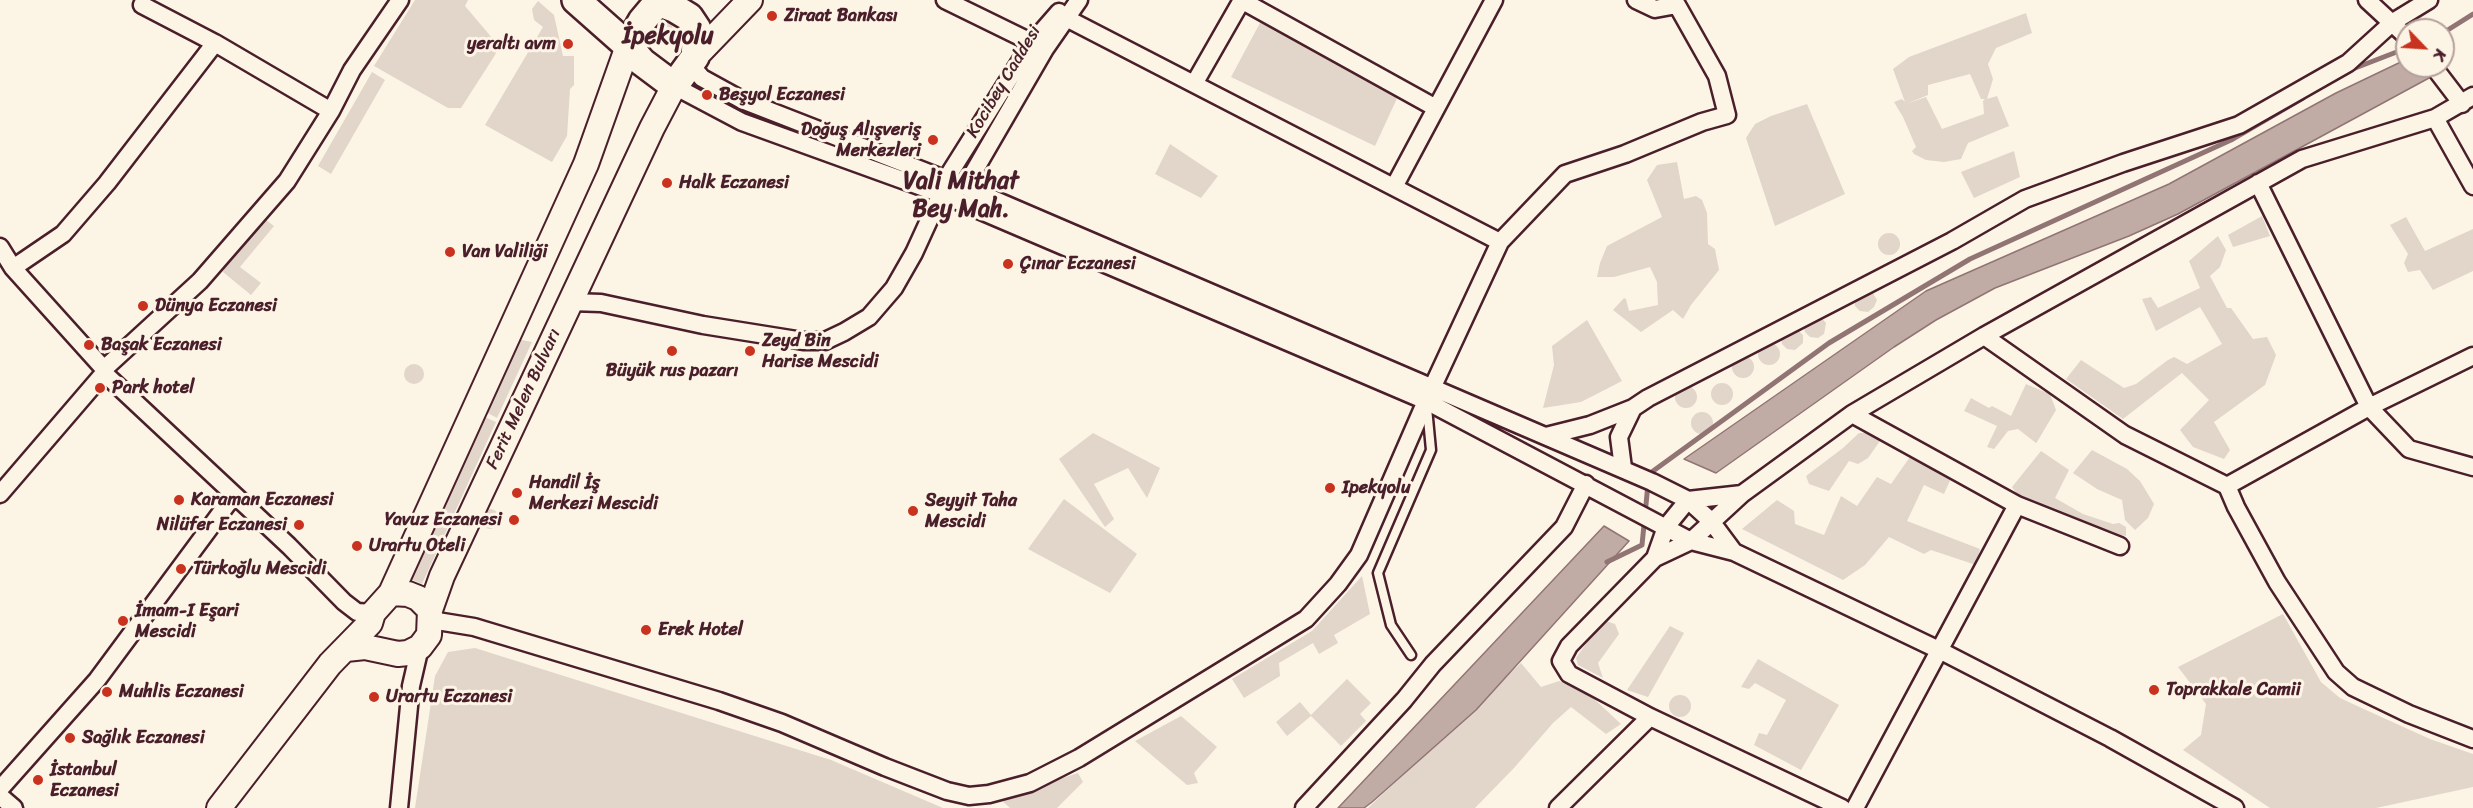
<!DOCTYPE html>
<html>
<head>
<meta charset="utf-8">
<style>
  body { margin:0 }
  #map { position:relative; width:2473px; height:808px; overflow:hidden; background:#fcf5e5; font-family:Sriracha,sans-serif }
  canvas { display:block }
  .north { position:absolute; left:2395px; top:18px; width:60px; height:60px; box-sizing:border-box; background:#fcf5e5; border:2px solid #b59f9b; border-radius:50%; rotate:115deg; font-size:16px; font-weight:700; line-height:24px; text-align:center; color:#4a1f2b }
  .north::after { content:''; display:block; margin:auto; width:21px; height:27px; background:#c8321e; clip-path:polygon(50% 0,100% 100%,50% 72%,0 100%) }
</style>
</head>
<body>
<div id="map">
<canvas width="2473" height="808"></canvas>
<div class="north">K</div>
</div>
<script>
const context = document.querySelector('canvas').getContext('2d');
context.lineJoin = 'round';
function fill(path, color) { context.fillStyle = color; context.fill(path, 'evenodd'); }
const toPath = rows => new Path2D(rows.map(r => 'M' + r).join(''));
function stroke(path, color, width, dash) { context.strokeStyle = color; context.lineWidth = width; context.lineCap = dash ? 'butt' : 'round'; context.setLineDash(dash || []); context.stroke(path); }
function drawText(font, color, halo, rows, align = 'center') {
  context.font = font + ' Sriracha,sans-serif'; context.lineWidth = 6; context.setLineDash([]); context.textBaseline = 'middle'; context.strokeStyle = halo; context.fillStyle = color; for (const [text, x, y, turn = 0] of rows) {
    context.save(); context.translate(x, y); context.rotate((+turn || 0) * Math.PI / 180); context.textAlign = isNaN(turn) ? turn : align; if (halo) context.strokeText(text, 0, 0); context.fillText(text, 0, 0); context.restore();
  }
}
const green = toPath([
  [415,0,468,0,465,6,493,39,497,50,495,55,461,108,448,108,374,66],
  [538,1,554,15,563,56,574,56,574,85,570,89,567,136,552,162,485,125,543,27,534,20,532,9],
  [2026,13,2032,33,1996,48,1988,64,1993,79,1987,99,1997,96,2009,126,1968,143,1961,159,1944,162,1926,160,1914,154,1912,151,1916,147,1903,117,1894,102,1902,99,1905,102,1893,69,1909,57],
  [1970,74,1981,99,1985,99,1983,101,1984,114,1942,129,1926,97,1906,104,1928,95,1928,85],
  '651 31a11 11 0 1 1 22 0a11 11 0 1 1-22 0Z',
  [1261,21,1399,94,1375,146,1231,77],
  [372,72,385,80,331,174,318,166],
  [1807,104,1845,194,1775,226,1746,138,1755,124,1771,116],
  [1170,144,1218,176,1201,198,1155,174],
  [2014,151,2020,177,1974,198,1961,172],
  [1677,162,1684,199,1696,196,1702,200,1707,213,1708,244,1715,249,1719,270,1691,305,1683,319,1673,310,1641,332,1613,310,1624,298,1626,299,1629,311,1658,305,1657,282,1650,267,1614,277,1597,277,1600,263,1607,246,1662,217,1647,180,1657,165],
  [261,216,274,226,240,267,261,283,251,295,223,272,228,256],
  [2262,216,2270,236,2233,247,2228,235],
  [2406,217,2425,251,2473,229,2473,271,2433,290,2420,270,2408,272,2404,263,2408,254,2390,225],
  '1878 244a11 11 0 1 1 22 0a11 11 0 1 1-22 0Z',
  [2218,236,2226,250,2220,267,2210,276,2227,308,2231,308,2253,339,2267,337,2276,355,2265,385,2214,422,2230,450,2224,459,2193,447,2180,430,2209,400,2182,373,2123,419,2066,379,2081,360,2124,388,2136,384,2168,360,2174,357,2187,364,2222,344,2200,307,2156,331,2142,299,2151,297,2158,308,2200,288,2189,261],
  [1871,290,1877,300,1874,307,1868,312,1860,311,1855,306,1854,298],
  [1821,317,1826,323,1824,334,1818,338,1810,337,1805,332,1803,325],
  [1587,320,1622,381,1581,402,1543,408,1554,365,1552,346],
  [1797,329,1803,335,1803,343,1795,350,1787,349,1782,344,1781,337],
  [517,339,532,342,497,418,484,411],
  '1758 354a11 11 0 1 1 22 0a11 11 0 1 1-22 0Z',
  '1732 367a11 11 0 1 1 22 0a11 11 0 1 1-22 0Z',
  '404 374a10 10 0 1 1 20 0a10 10 0 1 1-20 0Z',
  '1711 394a11 11 0 1 1 22 0a11 11 0 1 1-22 0Z',
  [2026,384,2050,394,2056,410,2037,442,2036,443,2018,429,2008,431,1994,449,1987,447,1997,426,1964,411,1971,398,1989,408,1992,406,2011,416],
  '1675 397a11 11 0 1 1 22 0a11 11 0 1 1-22 0Z',
  '1691 423a11 11 0 1 1 22 0a11 11 0 1 1-22 0Z',
  [480,415,496,422,422,584,406,577],
  [1093,433,1160,468,1147,498,1128,468,1094,484,1114,519,1105,527,1059,459],
  [1859,433,1870,433,1880,441,1868,458,1858,464,1849,461,1829,491,1809,484,1806,476,1843,448],
  [2092,450,2127,469,2140,481,2154,504,2148,518,2135,530,2125,520,2122,500,2097,489,2073,473],
  [2041,451,2069,470,2055,498,2083,514,2113,524,2119,523,2126,527,2126,536,2103,532,2019,497,2012,487],
  [1912,454,1952,476,1944,494,1924,485,1907,521,1980,549,1976,565,1931,550,1924,554,1889,537,1865,565,1843,580,1742,529,1777,500,1794,511,1795,524,1824,535,1841,496,1857,506,1877,477,1891,484],
  [1064,499,1137,554,1110,593,1028,549],
  '480 519a10 10 0 1 1 20 0a10 10 0 1 1-20 0Z',
  [1362,576,1370,614,1334,635,1338,643,1319,654,1313,643,1279,663,1280,676,1244,698,1232,679,1312,631],
  [2283,614,2321,682,2340,698,2366,710,2430,739,2473,754,2473,787,2376,808,2270,808,2183,750,2201,735,2206,704,2178,667],
  [1603,620,1615,624,1619,634,1598,663,1603,678,1578,665,1576,658],
  [1670,626,1684,633,1648,697,1627,690],
  [475,648,831,760,943,808,415,808,435,676,448,652],
  [1758,659,1839,705,1801,770,1754,745,1759,733,1767,735,1786,700,1755,683,1749,689,1741,687],
  [1521,663,1541,687,1559,681,1591,696,1621,724,1606,734,1571,707,1553,723,1514,768,1475,808,1368,808],
  [1347,679,1371,703,1360,714,1366,721,1341,746,1311,716,1287,736,1276,722,1300,702,1311,715],
  '1669 706a11 11 0 1 1 22 0a11 11 0 1 1-22 0Z',
  [1181,716,1217,747,1194,773,1198,783,1187,785,1135,741],
  [1078,773,1083,782,1057,808,1010,808,1000,799]
]);
const water = toPath([
  [2407,59,2407,66,2423,66,2429,78,2178,214,2129,236,1995,288,1936,320,1894,347,1716,473,1684,459,1926,291,2169,184,2336,93,2407,59],
  [1604,526,1629,541,1476,710,1372,802,1364,808,1338,808,1604,526]
]);
const stream = toPath([
  [2443,33,2473,14],
  [2350,70,2407,48],
  [1607,562,1642,545,1649,474,1829,343,1970,259,2231,140,2303,98]
]);
const service = toPath([
  [1411,655,1391,625,1378,573,1431,450,1427,408]
]);
const minor = toPath([
  [945,0,1041,47],
  [1241,0,1436,108],
  [2367,0,2407,37],
  [142,5,215,43],
  [1066,18,1500,242],
  [695,57,696,71,702,78,742,100,965,187,1652,482,1688,500,1711,521,1734,552],
  [2433,66,2462,104],
  [1194,84,1242,0],
  [674,86,742,122,941,194,1426,401,1691,541,1734,552,1941,651,2110,738,2235,808],
  [2435,118,2473,186],
  [946,179,1031,44,1059,12],
  [2258,183,2369,407,2409,449,2473,467],
  [965,187,1045,49,1079,0],
  [1394,187,1494,0],
  [0,247,13,268,104,369],
  [13,268,63,234,107,183,215,43,331,111],
  [570,302,601,303,703,325,803,341,825,341,844,332,869,317,894,288,914,253,941,194],
  [1984,336,2125,435,2227,486,2369,407,2473,356],
  [104,373,289,546,344,602,357,612,373,613],
  [1852,414,2017,505,2120,546],
  [1546,436,1590,425,1633,408,1648,398,1952,241,2025,199,2123,163,2239,125,2348,63,2393,22,2429,0],
  [1623,468,1619,437,1633,408],
  [2227,486,2236,507,2277,582,2336,672,2353,687,2409,714,2473,739],
  [0,494,104,373,104,369,200,281,287,181,331,111,352,70,400,0],
  [1655,558,1666,527,1688,500,1742,494],
  [431,620,474,627,719,701,782,723,885,767,947,791,969,796,989,794,1030,783,1079,758,1306,619,1338,584,1359,555,1426,401,1500,242,1565,174,1625,154,1702,122,1727,115,1717,76,1677,5,1655,9,1636,0],
  [0,789,97,680,234,495],
  [0,796,14,808],
  [399,808,411,686,420,647],
  [1304,808,1404,700,1433,664,1564,527,1586,484],
  [1558,808,1650,717],
  [1842,808,1650,717,1569,674,1561,661,1569,646,1655,558,1691,541,1742,494,1852,414,1984,336,2302,159,2435,118,2473,96],
  [1855,808,2017,505]
]);
const secondary = toPath([
  [695,57,750,0],
  [391,593,408,594,418,598,430,610],
  [346,649,365,647,398,654,408,653,420,647,429,635,430,610,442,576,652,128,674,86],
  [219,808,330,664,370,623,373,613,391,593,586,164,628,46]
]);
const primary = toPath([
  [576,0,628,46],
  [658,2,674,8,689,17,697,29,695,57,674,86,642,62,628,46,642,21,658,2]
]);
const markers = [
  [772,16,6,"#c8321e"],
  [568,44,6,"#c8321e"],
  [707,95,6,"#c8321e"],
  [933,140,6,"#c8321e"],
  [667,183,6,"#c8321e"],
  [450,252,6,"#c8321e"],
  [1008,264,6,"#c8321e"],
  [143,306,6,"#c8321e"],
  [89,345,6,"#c8321e"],
  [672,351,6,"#c8321e"],
  [750,351,6,"#c8321e"],
  [100,388,6,"#c8321e"],
  [1330,488,6,"#c8321e"],
  [517,493,6,"#c8321e"],
  [179,500,6,"#c8321e"],
  [913,511,6,"#c8321e"],
  [514,520,6,"#c8321e"],
  [299,525,6,"#c8321e"],
  [357,546,6,"#c8321e"],
  [181,569,6,"#c8321e"],
  [123,621,6,"#c8321e"],
  [646,630,6,"#c8321e"],
  [2154,690,6,"#c8321e"],
  [107,692,6,"#c8321e"],
  [374,697,6,"#c8321e"],
  [70,738,6,"#c8321e"],
  [38,780,6,"#c8321e"]
];
const poiNames = [
  ["Ziraat Bankası",784,16],
  ["yeraltı avm",556,44,"right"],
  ["Beşyol Eczanesi",719,95],
  ["Doğuş Alışveriş",921,130,"right"],
  ["Merkezleri",921,151,"right"],
  ["Halk Eczanesi",679,183],
  ["Van Valiliği",462,252],
  ["Çınar Eczanesi",1020,264],
  ["Dünya Eczanesi",155,306],
  ["Zeyd Bin",762,341],
  ["Harise Mescidi",762,362],
  ["Başak Eczanesi",101,345],
  ["Büyük rus pazarı",672,371,"center"],
  ["Park hotel",112,388],
  ["Handil İş",529,483],
  ["Merkezi Mescidi",529,504],
  ["Ipekyolu",1342,488],
  ["Karaman Eczanesi",191,500],
  ["Seyyit Taha",925,501],
  ["Mescidi",925,522],
  ["Yavuz Eczanesi",502,520,"right"],
  ["Nilüfer Eczanesi",287,525,"right"],
  ["Urartu Oteli",369,546],
  ["Türkoğlu Mescidi",193,569],
  ["İmam-I Eşari",135,611],
  ["Mescidi",135,632],
  ["Erek Hotel",658,630],
  ["Toprakkale Camii",2166,690],
  ["Muhlis Eczanesi",119,692],
  ["Urartu Eczanesi",386,697],
  ["Sağlık Eczanesi",82,738],
  ["İstanbul",50,770],
  ["Eczanesi",50,791]
];
const streetNames = [
  ["Kocibey Caddesi",1004,82,-59],
  ["Ferit Melen Bulvarı",524,399,-65]
];
const districtNames = [
  ["İpekyolu",668,37],
  ["Vali Mithat",961,182],
  ["Bey Mah.",961,210]
];
fill(green, '#e2d5ca');
fill(water, '#c0aca5');
stroke(water, '#917474', 1.5);
stroke(stream, '#917474', 5);
stroke(service, '#4a1f2b', 13);
stroke(minor, '#4a1f2b', 21);
stroke(secondary, '#4a1f2b', 28);
stroke(primary, '#4a1f2b', 32);
stroke(service, '#fcf5e5', 8);
stroke(minor, '#fcf5e5', 16);
stroke(secondary, '#fcf5e5', 24);
stroke(primary, '#fcf5e5', 27);
for (const [x, y, r, color] of markers) { const dot = new Path2D(); dot.arc(x, y, r, 0, 2 * Math.PI); context.fillStyle = color; context.fill(dot); stroke(dot, '#fcf5e5', 2); }
drawText('bold 18px', '#4a1f2b', '#fcf5e5', poiNames, 'left');
drawText('18px', '#4a1f2b', '#fcf5e5', streetNames);
drawText('bold 24px', '#4a1f2b', '#fcf5e5', districtNames);
</script>
</body>
</html>
